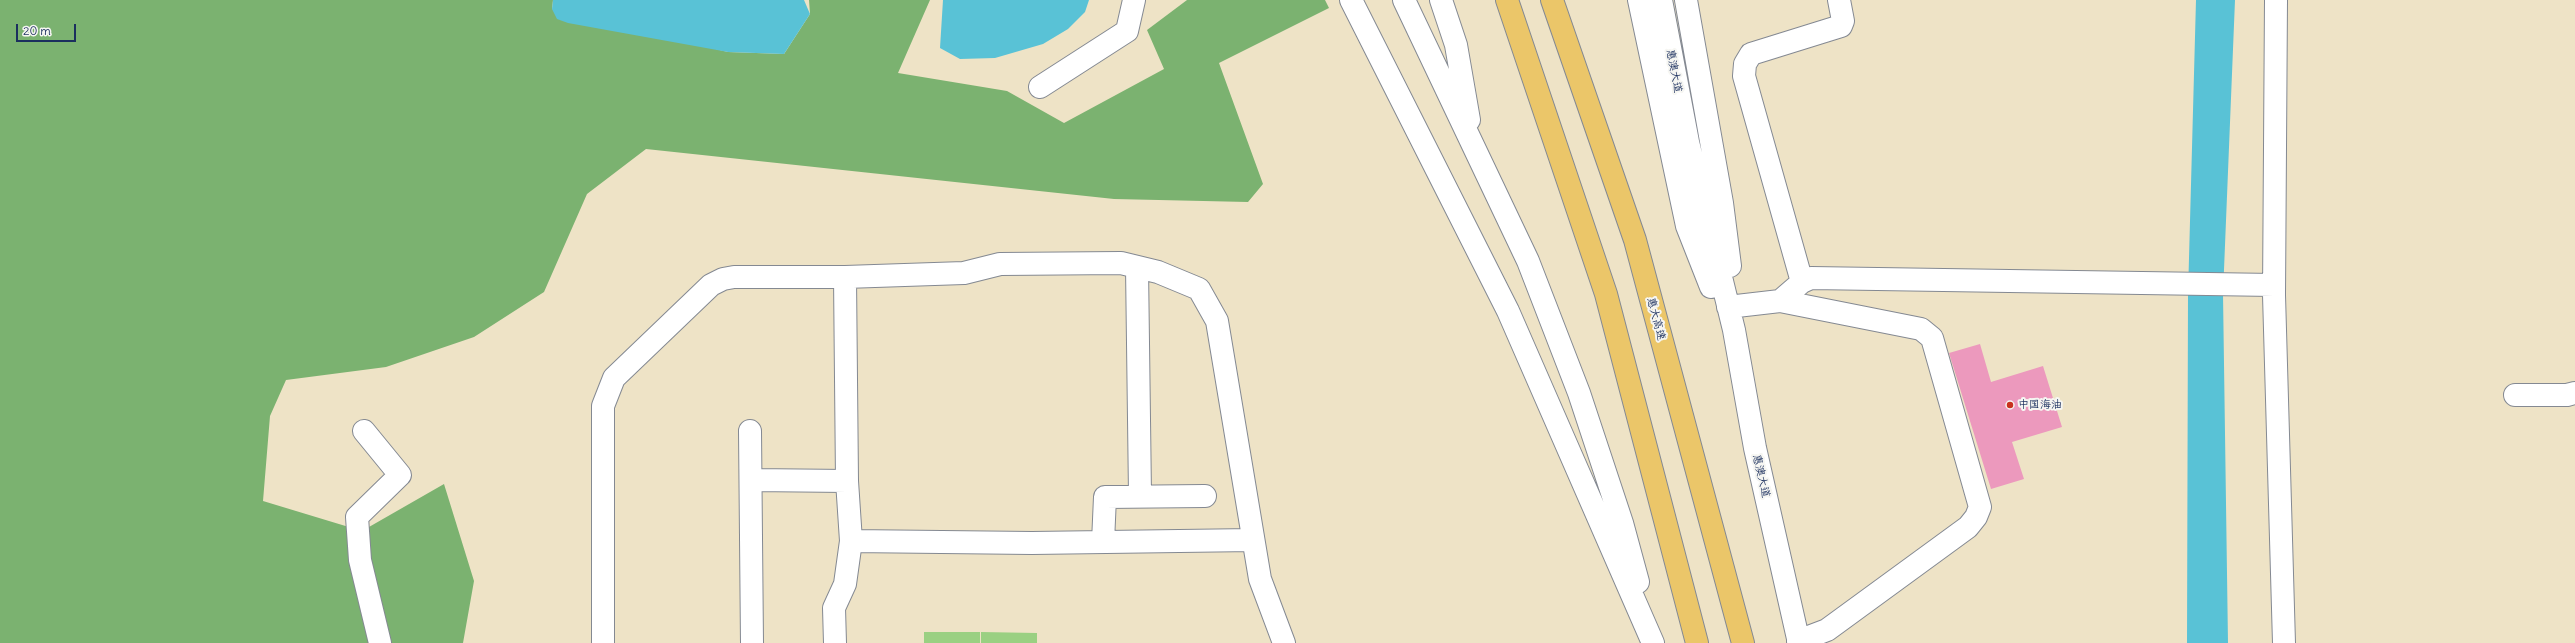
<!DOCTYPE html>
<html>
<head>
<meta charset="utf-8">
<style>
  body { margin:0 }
  #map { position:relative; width:2575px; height:643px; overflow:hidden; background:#eee3c6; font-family:Delius,sans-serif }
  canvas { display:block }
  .scale { position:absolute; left:16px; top:24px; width:60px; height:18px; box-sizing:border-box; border:2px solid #1b2f5e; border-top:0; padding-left:5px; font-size:12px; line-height:14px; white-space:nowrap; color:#1b2f5e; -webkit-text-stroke:3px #f6f6f2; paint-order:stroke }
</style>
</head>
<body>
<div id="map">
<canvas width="2575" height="643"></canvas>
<div class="scale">20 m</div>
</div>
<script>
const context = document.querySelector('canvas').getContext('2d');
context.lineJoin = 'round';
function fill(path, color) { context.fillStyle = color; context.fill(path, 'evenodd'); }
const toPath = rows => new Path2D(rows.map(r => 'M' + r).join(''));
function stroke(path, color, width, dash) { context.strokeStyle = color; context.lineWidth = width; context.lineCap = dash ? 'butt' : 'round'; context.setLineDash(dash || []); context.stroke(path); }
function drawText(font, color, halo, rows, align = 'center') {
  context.font = font + ' Delius,"LXGW WenKai TC",sans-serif'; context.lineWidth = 4; context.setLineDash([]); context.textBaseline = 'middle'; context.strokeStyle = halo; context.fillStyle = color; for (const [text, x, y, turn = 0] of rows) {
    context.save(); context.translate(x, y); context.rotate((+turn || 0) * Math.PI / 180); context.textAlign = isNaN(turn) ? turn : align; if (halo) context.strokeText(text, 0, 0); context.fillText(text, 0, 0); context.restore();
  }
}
const green = toPath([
  [924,632,980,632,980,643,924,643],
  [981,632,1037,633,1037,643,981,643]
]);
const forest = toPath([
  [0,0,553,0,552,9,728,52,784,54,810,14,809,0,930,0,898,73,1007,91,1064,123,1164,69,1147,30,1187,0,1325,0,1329,8,1219,63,1263,184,1248,202,1114,199,646,149,587,194,544,292,474,337,386,367,286,380,270,416,263,501,362,531,444,484,474,581,463,643,0,643]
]);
const water = toPath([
  [553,0,804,0,810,14,784,54,728,52,568,23,557,19,552,9],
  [943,0,1089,0,1085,12,1068,29,1043,44,995,58,960,59,940,48],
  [2196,0,2235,0,2223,294,2228,643,2187,643,2188,295]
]);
const building = toPath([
  [1980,344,1991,382,2043,366,2062,427,2012,442,2024,479,1991,489,1949,353]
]);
const minor = toPath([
  [1351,0,1508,311,1653,643],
  [1404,0,1528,261,1579,393,1622,523,1638,582],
  [1441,0,1456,45,1469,120],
  [1639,0,1687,226,1711,287],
  [1661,0,1688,142,1734,330,1755,448,1799,643],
  [1686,0,1722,203,1730,266],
  [2276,0,2274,295,2284,643],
  [1040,87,1127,31,1134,0],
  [1137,267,1140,495],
  [1802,282,1744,76,1745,64,1751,54,1841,26,1843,21,1839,0],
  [1780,301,1802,282,1811,278,2274,285],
  [1728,307,1780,301,1921,329,1932,338,1980,507,1976,517,1968,527,1827,630,1798,641],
  [2515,395,2567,395,2575,393],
  [364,431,400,475,357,517,360,560,380,643],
  [750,431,752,643],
  [752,480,847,481],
  [1253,540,1032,543,851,541,847,481,845,277,964,273,1000,264,1121,263,1158,272,1199,289,1217,321,1260,579,1284,643],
  [1103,542,1105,497,1205,496],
  [603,643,603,406,614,378,711,285,723,279,734,277,845,277],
  [835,643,834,608,845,584,851,541]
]);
const highway = toPath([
  [1507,0,1606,294,1697,643],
  [1552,0,1635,240,1743,643]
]);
const markers = [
  [2010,405,4,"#c8321e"]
];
const streetNames = [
  ["惠澳大道",1674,71,79],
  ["惠大高速",1656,319,75],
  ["惠澳大道",1761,476,77]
];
const poiNames = [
  ["中国海油",2018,405]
];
fill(green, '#9ad082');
fill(forest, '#7bb270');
fill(water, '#59c2d6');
fill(building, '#ec99bd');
stroke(minor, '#848992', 24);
stroke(highway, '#848992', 24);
stroke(minor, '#fff', 22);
stroke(highway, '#ebc669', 22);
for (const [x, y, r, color] of markers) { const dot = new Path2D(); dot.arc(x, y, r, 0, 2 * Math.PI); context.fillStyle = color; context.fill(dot); stroke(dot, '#f6f6f2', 1.5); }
drawText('11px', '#1b2f5e', '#f6f6f2', streetNames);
drawText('11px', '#1b2f5e', '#f6f6f2', poiNames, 'left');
</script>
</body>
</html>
